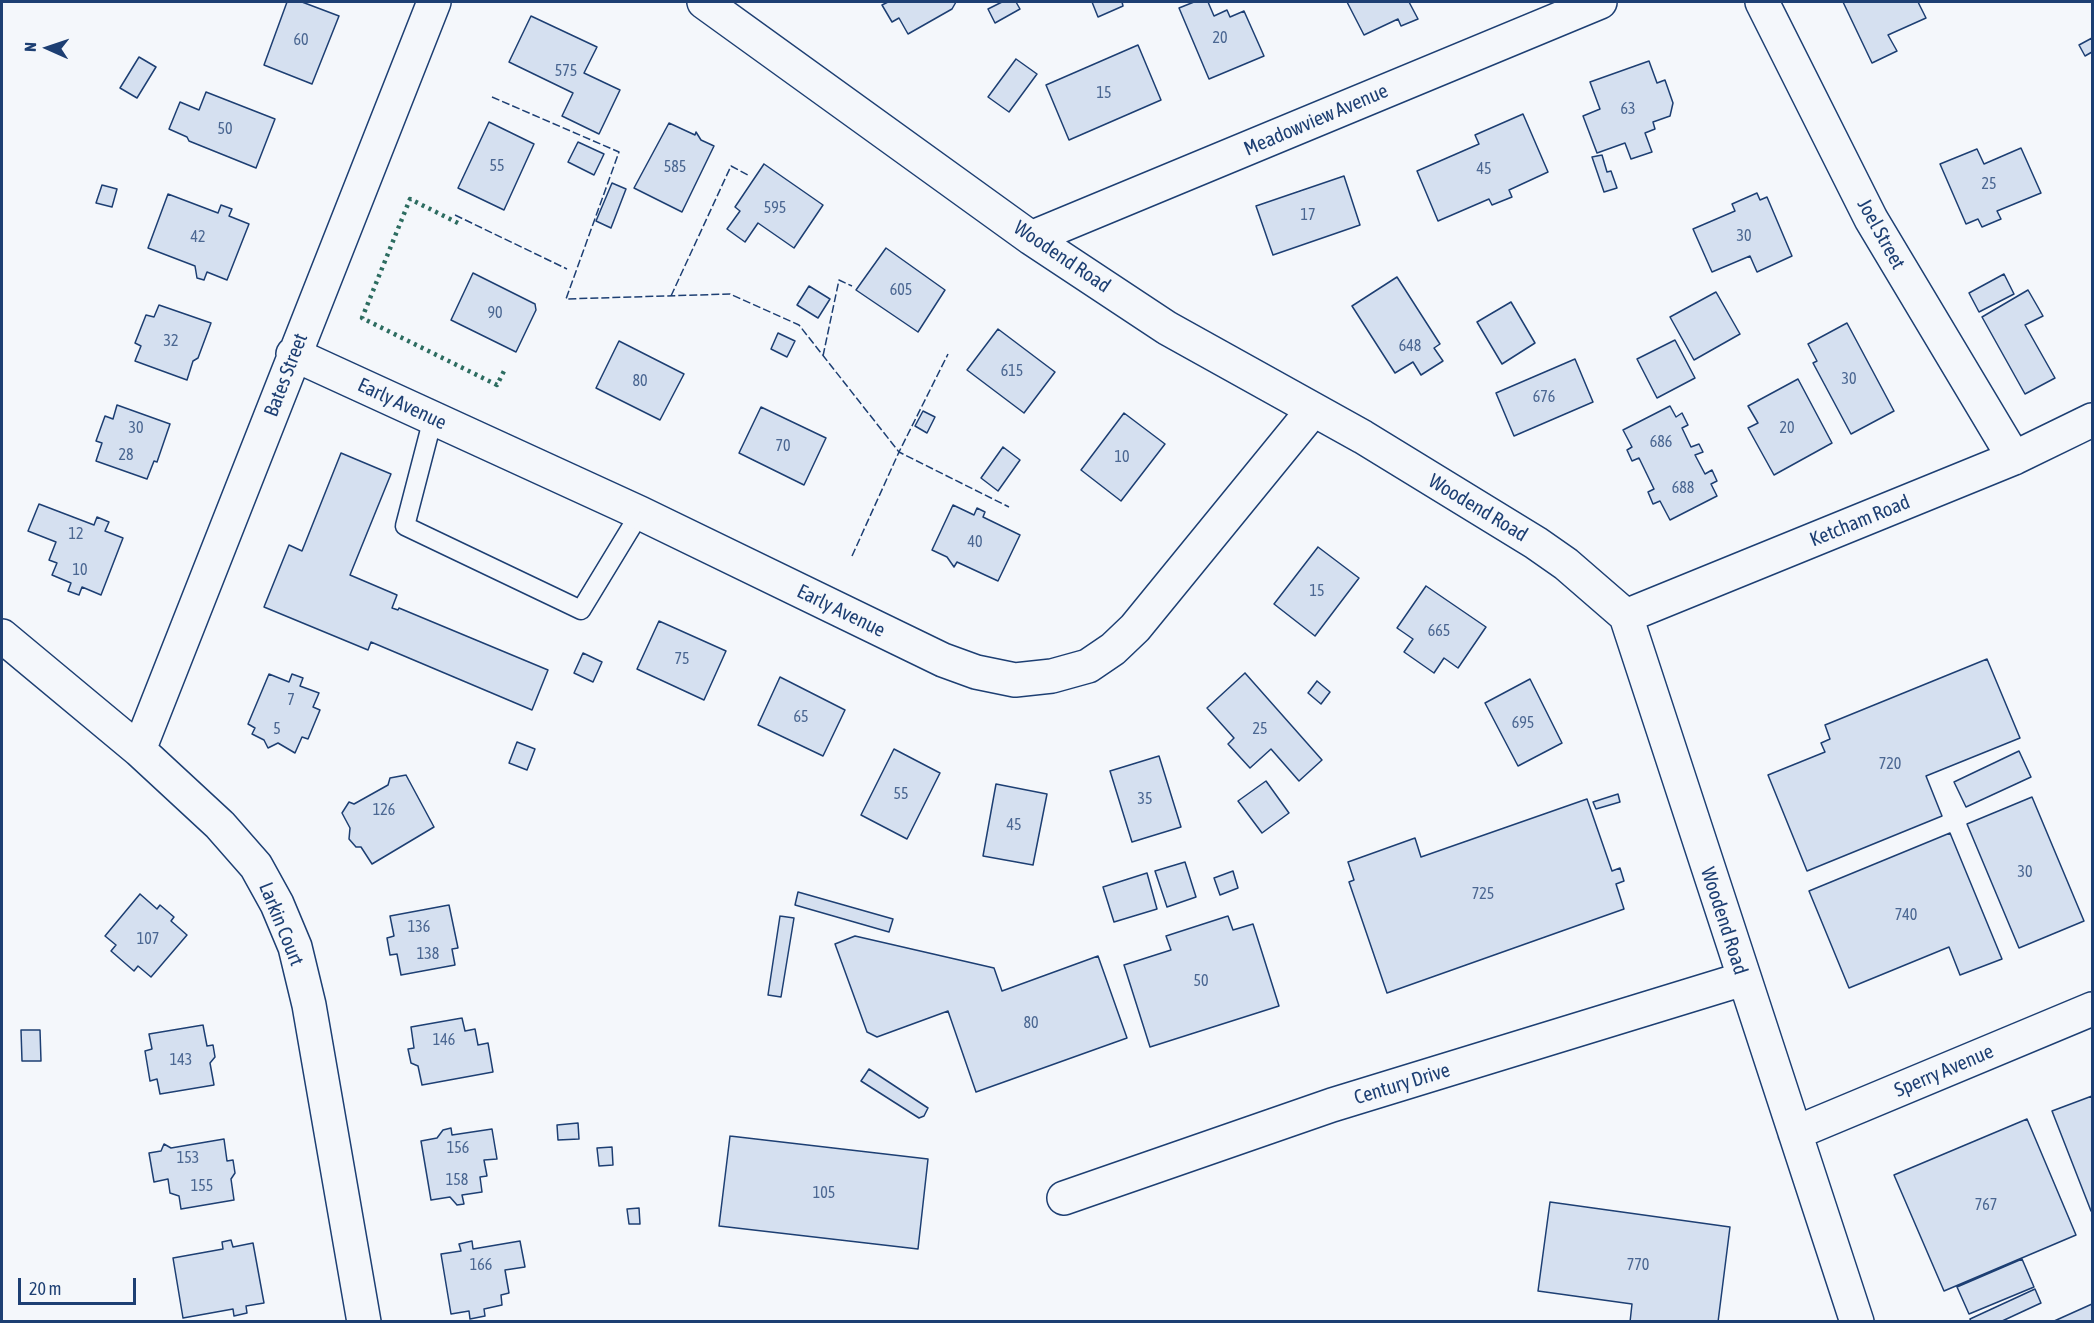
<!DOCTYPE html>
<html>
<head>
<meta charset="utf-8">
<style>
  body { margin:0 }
  #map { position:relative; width:2094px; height:1323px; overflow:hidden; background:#f4f7fb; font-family:"Asap Condensed",sans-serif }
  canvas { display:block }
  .frame { position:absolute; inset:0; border:3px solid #1d3f73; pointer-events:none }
  .north { position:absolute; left:18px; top:18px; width:60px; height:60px; -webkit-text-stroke:4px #f4f7fb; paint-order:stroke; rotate:273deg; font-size:16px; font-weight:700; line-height:24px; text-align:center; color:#1d3f73 }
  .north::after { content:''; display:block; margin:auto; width:21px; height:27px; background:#1d3f73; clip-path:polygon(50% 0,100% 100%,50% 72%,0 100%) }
  .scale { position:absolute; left:18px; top:1278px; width:118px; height:27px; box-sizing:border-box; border:3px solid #1d3f73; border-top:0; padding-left:8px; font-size:18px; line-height:21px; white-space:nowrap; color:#1d3f73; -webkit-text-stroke:4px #f4f7fb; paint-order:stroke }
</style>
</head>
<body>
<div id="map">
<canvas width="2094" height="1323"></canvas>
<div class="frame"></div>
<div class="north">N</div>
<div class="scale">20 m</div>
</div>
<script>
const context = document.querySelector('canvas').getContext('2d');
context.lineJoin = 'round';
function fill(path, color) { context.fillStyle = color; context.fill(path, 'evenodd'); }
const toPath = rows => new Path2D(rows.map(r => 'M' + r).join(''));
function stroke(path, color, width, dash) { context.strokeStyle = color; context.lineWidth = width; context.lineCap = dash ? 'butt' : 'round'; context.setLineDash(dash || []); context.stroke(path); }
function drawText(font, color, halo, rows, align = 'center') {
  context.font = font + ' "Asap Condensed",sans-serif'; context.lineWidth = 4.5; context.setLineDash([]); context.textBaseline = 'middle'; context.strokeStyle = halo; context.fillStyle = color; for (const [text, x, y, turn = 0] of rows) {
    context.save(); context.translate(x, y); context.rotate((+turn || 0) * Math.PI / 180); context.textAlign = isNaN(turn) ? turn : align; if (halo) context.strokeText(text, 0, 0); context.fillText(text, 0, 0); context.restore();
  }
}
const building = toPath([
  [287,2,302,2,339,16,312,84,264,65,287,2],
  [888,2,956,2,952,9,908,34,899,18,892,22,882,5,888,2],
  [1002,2,1016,2,1020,9,995,23,988,9,1002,2],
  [1092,2,1122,2,1123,6,1098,17,1092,2],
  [1194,2,1208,2,1214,16,1227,10,1230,17,1244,11,1264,56,1209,79,1179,8,1194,2],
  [1347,2,1409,2,1418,19,1401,26,1398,19,1364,35,1347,2],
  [1843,2,1918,2,1926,18,1888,35,1897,51,1872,63,1843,2],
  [531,16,597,47,584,73,620,90,599,134,562,116,573,93,509,62,531,16],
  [2092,38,2092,52,2085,56,2079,45,2092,38],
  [1138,45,1161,100,1069,140,1046,85,1138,45],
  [139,57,156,67,137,98,120,88,139,57],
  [1016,59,1037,74,1009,112,988,97,1016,59],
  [1649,61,1657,83,1665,80,1673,103,1670,116,1653,122,1655,129,1645,133,1652,152,1631,159,1625,143,1597,153,1583,116,1600,109,1590,82,1649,61],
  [206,92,275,119,256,168,189,141,187,137,169,129,180,102,199,110,206,92],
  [1523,114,1548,172,1509,190,1512,197,1492,205,1489,199,1438,221,1417,171,1479,144,1475,135,1523,114],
  [489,122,534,144,504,210,458,188,489,122],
  [669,123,695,135,696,132,701,140,714,146,682,212,634,188,669,123],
  [578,142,604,154,594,175,568,162,578,142],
  [2021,148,2041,193,1997,211,2001,219,1982,227,1978,219,1966,224,1940,164,1977,149,1984,164,2021,148],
  [1602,155,1607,172,1611,171,1617,188,1604,192,1592,157,1602,155],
  [764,164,823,205,794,248,758,223,745,242,727,229,740,211,735,207,764,164],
  [1344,176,1360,225,1273,255,1256,206,1344,176],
  [612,183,626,189,611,228,596,221,612,183],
  [102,185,117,189,112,207,96,203,102,185],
  [1757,193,1760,200,1767,197,1792,256,1757,272,1750,256,1712,272,1693,229,1735,211,1732,204,1757,193],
  [168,194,218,213,221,205,232,209,229,216,249,224,227,280,207,272,204,280,197,278,195,266,148,248,168,194],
  [886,248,945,290,918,332,856,290,886,248],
  [473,273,535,304,536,310,516,352,451,320,473,273],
  [2004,274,2014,294,1979,312,1969,293,2004,274],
  [1397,277,1440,344,1434,348,1443,361,1421,375,1413,362,1395,373,1352,306,1397,277],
  [809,286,830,299,818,318,797,305,809,286],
  [2028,290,2043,316,2025,325,2055,378,2025,394,1982,317,2028,290],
  [1716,292,1740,334,1694,360,1670,317,1716,292],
  [1511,302,1535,343,1502,364,1477,322,1511,302],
  [159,305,211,323,198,358,193,361,187,380,135,361,141,346,135,343,146,315,154,317,159,305],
  [1847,323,1894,411,1851,434,1813,363,1817,361,1808,344,1847,323],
  [998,329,1055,372,1024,413,967,370,998,329],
  [778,333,795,341,787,357,771,349,778,333],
  [1675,340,1695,378,1657,398,1637,359,1675,340],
  [619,341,684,374,660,420,596,388,619,341],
  [1575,359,1593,402,1514,436,1496,393,1575,359],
  [1798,379,1832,443,1774,475,1748,428,1758,423,1748,406,1798,379],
  [117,405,170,424,157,462,154,461,147,479,96,461,102,443,96,441,105,416,113,419,117,405],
  [1670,406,1676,417,1682,413,1688,425,1682,428,1691,447,1699,444,1703,452,1695,455,1705,474,1712,470,1717,481,1711,484,1717,496,1670,520,1660,501,1653,504,1648,492,1654,489,1639,458,1632,461,1627,450,1632,447,1623,430,1670,406],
  [761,407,826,438,804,485,739,453,761,407],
  [923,411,935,417,927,433,915,426,923,411],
  [1124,413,1165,444,1121,501,1081,470,1124,413],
  [1003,447,1020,460,998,491,981,478,1003,447],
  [341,453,391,474,350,575,397,595,392,608,398,610,399,608,548,670,532,710,371,642,368,650,264,607,289,545,302,551,341,453],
  [39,504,94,525,97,517,109,522,105,531,123,538,101,595,82,587,79,595,68,591,71,583,52,575,57,563,49,560,56,542,28,531,39,504],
  [953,505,974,515,977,508,985,512,983,517,1020,535,998,581,957,562,954,567,947,557,932,550,953,505],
  [1318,547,1359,578,1315,636,1274,604,1318,547],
  [1426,586,1486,627,1458,668,1444,658,1434,673,1404,652,1413,639,1397,628,1426,586],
  [659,621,726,651,704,700,637,669,659,621],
  [583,653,602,662,593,682,574,673,583,653],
  [1987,659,2020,738,1926,776,1942,816,1807,871,1768,775,1825,752,1821,743,1830,739,1825,725,1987,659],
  [1245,673,1322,760,1299,781,1271,749,1250,768,1228,744,1234,738,1207,708,1245,673],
  [269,674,289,682,292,674,303,678,300,686,319,693,313,707,320,710,308,739,302,737,295,753,278,743,268,748,264,740,252,734,255,728,248,724,269,674],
  [780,677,845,710,823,756,758,725,780,677],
  [1530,679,1562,743,1518,766,1485,703,1530,679],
  [1317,681,1330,692,1321,704,1308,693,1317,681],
  [517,742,535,749,527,770,509,763,517,742],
  [894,749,940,773,907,839,861,815,894,749],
  [2019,751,2031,777,1966,807,1954,782,2019,751],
  [1159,756,1181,827,1132,842,1110,771,1159,756],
  [406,775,434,827,372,864,361,847,356,847,349,839,350,828,342,813,349,802,354,804,388,785,390,778,406,775],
  [1266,781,1289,813,1262,833,1238,801,1266,781],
  [996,784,1047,794,1033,865,983,856,996,784],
  [1618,794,1620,802,1596,809,1593,802,1618,794],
  [2032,797,2084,921,2019,948,1967,824,2032,797],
  [1587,799,1612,871,1620,868,1624,881,1616,884,1624,909,1387,993,1349,882,1354,880,1348,862,1415,838,1421,857,1587,799],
  [1950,833,2002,959,1960,975,1949,947,1849,988,1809,891,1950,833],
  [1185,862,1196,897,1167,907,1155,871,1185,862],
  [1233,871,1238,888,1220,895,1214,878,1233,871],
  [1147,873,1157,909,1114,922,1103,887,1147,873],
  [798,892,893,919,889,932,795,905,798,892],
  [140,894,157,909,160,905,174,917,171,921,187,935,151,977,138,966,134,971,111,951,116,945,105,936,140,894],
  [449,905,458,948,452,949,455,965,401,975,397,954,390,955,387,938,394,936,390,916,449,905],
  [780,916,794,918,781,997,768,995,780,916],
  [1228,916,1233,930,1253,924,1279,1006,1150,1047,1124,965,1171,950,1166,936,1228,916],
  [855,936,994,968,1002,991,1098,956,1127,1038,976,1092,948,1011,877,1037,867,1032,835,944,855,936],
  [462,1018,465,1031,475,1029,478,1045,488,1043,493,1072,422,1085,418,1066,411,1063,408,1049,414,1048,411,1027,462,1018],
  [203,1025,207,1046,213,1045,215,1057,210,1063,214,1085,160,1094,157,1079,150,1081,145,1051,152,1049,149,1034,203,1025],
  [21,1030,40,1030,41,1061,22,1061,21,1030],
  [869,1069,928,1108,924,1116,919,1118,861,1081,869,1069],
  [2092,1096,2092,1210,2091,1211,2052,1111,2092,1096],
  [2027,1119,2076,1235,1944,1291,1894,1175,2027,1119],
  [578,1123,579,1139,558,1140,557,1125,578,1123],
  [451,1128,452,1135,492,1129,497,1159,484,1160,487,1176,480,1177,482,1192,462,1195,464,1204,457,1205,450,1197,431,1200,421,1141,437,1138,443,1130,451,1128],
  [730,1136,928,1159,918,1249,719,1226,730,1136],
  [224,1139,227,1161,233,1160,235,1173,231,1179,234,1200,181,1209,179,1196,170,1193,168,1179,154,1182,149,1153,161,1151,164,1144,171,1148,224,1139],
  [612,1147,613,1165,599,1166,597,1148,612,1147],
  [1550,1202,1730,1227,1718,1322,1630,1322,1632,1304,1538,1291,1550,1202],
  [639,1208,640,1224,629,1224,627,1209,639,1208],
  [231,1240,233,1247,253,1243,264,1303,246,1306,247,1313,234,1316,233,1309,183,1318,173,1258,223,1249,222,1242,231,1240],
  [472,1241,473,1249,520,1241,525,1267,505,1270,509,1293,501,1295,502,1305,484,1309,485,1316,470,1319,469,1311,451,1314,441,1254,461,1251,459,1244,472,1241],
  [2022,1259,2034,1287,1969,1314,1957,1287,2022,1259],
  [2035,1289,2041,1303,2000,1322,1971,1322,1970,1319,2035,1289],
  [2092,1304,2092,1322,2052,1322,2092,1304]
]);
const service = toPath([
  [433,418,405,526,581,610,640,513]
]);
const minor = toPath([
  [704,2,1031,238,1167,328,1363,437,1536,543,1566,564,1626,616,1857,1322],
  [1762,2,1871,219,2014,458],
  [1031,238,1600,2],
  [293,354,640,513,943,660,976,672,1015,680,1052,676,1088,666,1113,649,1135,628,1313,410],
  [1626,616,2014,458,2092,420],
  [2,636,139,750,220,825,256,866,277,904,295,947,309,1005,364,1322],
  [139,750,434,2],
  [1795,1133,2092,1009],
  [1064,1198,1332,1105,1743,979]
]);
const hedge = toPath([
  [458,223,410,199,362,318,497,385,504,371]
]);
const fence = toPath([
  [492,97,619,152,566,299,730,294,799,325,899,452,1009,507],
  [455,215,567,269],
  [671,296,731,166,748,175],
  [823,356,839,280,852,286],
  [852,556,899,452,948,354]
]);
const numberNames = [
  ["20",1220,38],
  ["60",301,40],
  ["575",566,71],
  ["15",1104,93],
  ["63",1628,109],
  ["50",225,129],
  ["55",497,166],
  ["585",675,167],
  ["45",1484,169],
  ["25",1989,184],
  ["595",775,208],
  ["17",1308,215],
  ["30",1744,236],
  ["42",198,237],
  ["605",901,290],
  ["90",495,313],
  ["32",171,341],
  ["648",1410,346],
  ["615",1012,371],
  ["30",1849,379],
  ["80",640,381],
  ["676",1544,397],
  ["30",136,428],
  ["20",1787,428],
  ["686",1661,442],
  ["70",783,446],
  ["28",126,455],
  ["10",1122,457],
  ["688",1683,488],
  ["12",76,534],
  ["40",975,542],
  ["10",80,570],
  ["15",1317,591],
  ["665",1439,631],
  ["75",682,659],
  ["7",291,700],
  ["65",801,717],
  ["695",1523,723],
  ["5",277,729],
  ["25",1260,729],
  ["720",1890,764],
  ["55",901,794],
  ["35",1145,799],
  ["126",384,810],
  ["45",1014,825],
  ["30",2025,872],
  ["725",1483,894],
  ["740",1906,915],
  ["136",419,927],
  ["107",148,939],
  ["138",428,954],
  ["50",1201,981],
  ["80",1031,1023],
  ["146",444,1040],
  ["143",181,1060],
  ["156",458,1148],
  ["153",188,1158],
  ["158",457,1180],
  ["155",202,1186],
  ["105",824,1193],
  ["767",1986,1205],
  ["166",481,1265],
  ["770",1638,1265]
];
const streetNames = [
  ["Meadowview Avenue",1316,120,-23],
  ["Joel Street",1881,234,61],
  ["Woodend Road",1062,257,34],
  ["Bates Street",286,375,-69],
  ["Early Avenue",402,404,25],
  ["Woodend Road",1478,508,31],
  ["Ketcham Road",1860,521,-22],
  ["Early Avenue",841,611,26],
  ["Woodend Road",1724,921,72],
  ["Larkin Court",281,924,68],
  ["Sperry Avenue",1944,1071,-23],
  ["Century Drive",1402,1084,-17]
];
fill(building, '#d5e0f0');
stroke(building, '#1d3f73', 1.5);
stroke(service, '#1d3f73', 21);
stroke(minor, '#1d3f73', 36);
stroke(service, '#f4f7fb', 18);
stroke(minor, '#f4f7fb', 33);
stroke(hedge, '#2c6c60', 4.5, [3, 4.5]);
stroke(fence, '#1d3f73', 1.5, [8, 3]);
drawText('16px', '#4b6792', null, numberNames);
drawText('20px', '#1d3f73', '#f4f7fb', streetNames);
</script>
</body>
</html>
